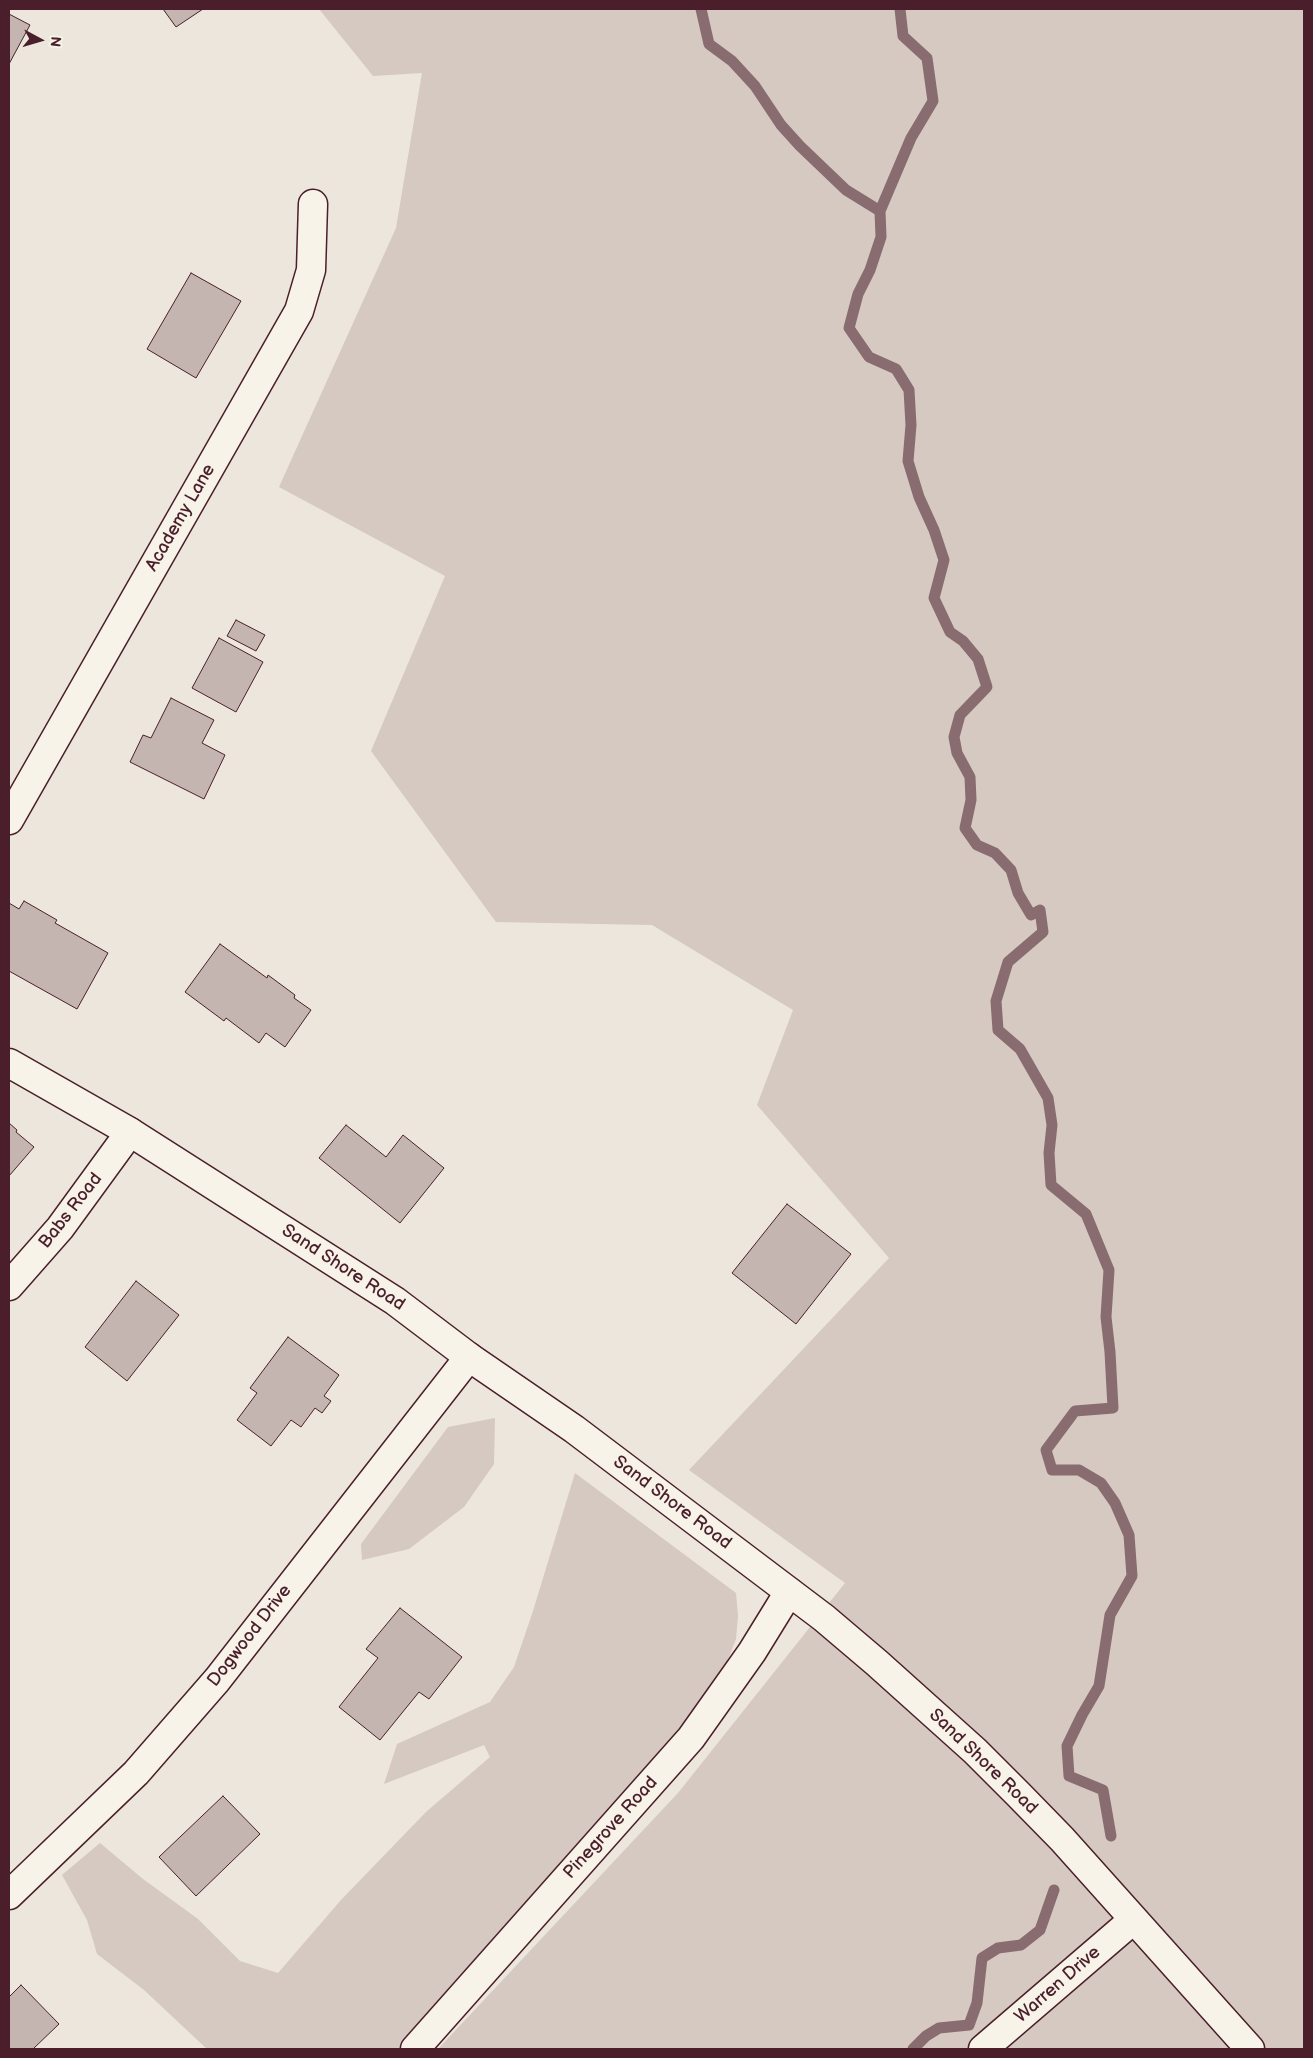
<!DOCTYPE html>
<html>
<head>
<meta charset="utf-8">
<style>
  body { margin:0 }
  #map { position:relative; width:1313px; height:2058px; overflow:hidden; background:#ece6dd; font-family:"Balsamiq Sans",sans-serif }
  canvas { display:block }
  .frame { position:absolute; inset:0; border:10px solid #4a1f2b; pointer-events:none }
  .north { position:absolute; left:15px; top:15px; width:50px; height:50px; -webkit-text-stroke:4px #f7f3e8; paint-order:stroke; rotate:96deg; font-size:14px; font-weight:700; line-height:20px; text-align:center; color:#4a1f2b }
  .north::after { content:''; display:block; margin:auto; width:18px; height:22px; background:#4a1f2b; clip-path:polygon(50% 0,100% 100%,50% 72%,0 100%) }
</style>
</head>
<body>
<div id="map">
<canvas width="1313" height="2058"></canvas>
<div class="frame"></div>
<div class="north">N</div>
</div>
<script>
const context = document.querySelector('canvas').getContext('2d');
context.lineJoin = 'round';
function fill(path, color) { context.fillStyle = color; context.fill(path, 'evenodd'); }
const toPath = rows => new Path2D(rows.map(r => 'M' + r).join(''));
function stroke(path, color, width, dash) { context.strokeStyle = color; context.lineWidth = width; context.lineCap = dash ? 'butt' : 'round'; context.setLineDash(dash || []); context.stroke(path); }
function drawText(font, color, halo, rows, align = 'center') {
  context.font = font + ' "Balsamiq Sans",sans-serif'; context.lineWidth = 4.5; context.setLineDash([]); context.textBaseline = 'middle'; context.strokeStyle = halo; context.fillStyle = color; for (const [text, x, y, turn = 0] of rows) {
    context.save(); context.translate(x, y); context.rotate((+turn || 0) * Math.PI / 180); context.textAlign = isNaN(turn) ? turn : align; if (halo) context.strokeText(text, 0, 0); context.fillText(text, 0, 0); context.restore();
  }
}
const green = toPath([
  [319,9,1304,9,1304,2049,438,2049,678,1793,845,1583,689,1470,889,1258,757,1105,793,1010,652,925,496,922,371,751,445,576,279,487,396,228,422,73,373,76],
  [495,1418,494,1464,464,1507,409,1549,362,1560,361,1544,448,1427],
  [575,1473,736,1593,738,1616,736,1639,724,1670,674,1737,604,1814,399,2049,207,2049,144,1990,97,1954,87,1920,62,1875,100,1843,143,1879,198,1919,240,1961,278,1973,341,1900,426,1812,490,1757,484,1745,384,1784,397,1744,490,1702,514,1667,533,1611]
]);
const stream = toPath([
  [701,9,709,44,732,61,755,86,781,125,800,146,846,190,880,211,881,237,870,270,858,294,849,328,869,357,896,369,909,390,911,425,908,461,919,497,934,530,944,560,934,598,950,632,963,641,978,659,987,687,960,715,954,737,957,753,970,777,971,800,965,828,977,845,995,853,1011,870,1018,893,1031,915,1040,910,1043,932,1008,962,996,1001,998,1030,1020,1049,1048,1098,1052,1125,1049,1153,1051,1185,1086,1214,1109,1270,1106,1317,1110,1352,1113,1408,1075,1411,1046,1450,1052,1470,1079,1470,1101,1483,1115,1503,1129,1535,1132,1576,1110,1615,1099,1686,1082,1715,1067,1746,1069,1776,1103,1790,1111,1836],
  [880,211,911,138,933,101,927,58,903,36,900,9],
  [913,2049,926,2036,939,2028,969,2025,977,2003,982,1958,998,1948,1021,1945,1040,1930,1054,1890]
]);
const building = toPath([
  [163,9,203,9,176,27,163,9],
  [9,14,30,25,9,64,9,14],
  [191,273,241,301,196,378,147,349,191,273],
  [236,620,265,635,256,651,227,636,236,620],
  [219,638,263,662,236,712,192,688,219,638],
  [171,698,214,720,202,743,225,755,204,799,130,762,143,735,151,738,171,698],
  [24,901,57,920,55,923,108,953,77,1009,9,971,9,903,19,909,24,901],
  [220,944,267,978,268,975,295,995,294,998,311,1010,285,1047,266,1033,259,1043,226,1018,224,1021,185,992,220,944],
  [9,1123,17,1130,16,1132,34,1147,9,1176,9,1123],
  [346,1125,386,1157,403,1135,444,1168,400,1223,319,1158,346,1125],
  [787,1204,851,1254,796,1324,732,1273,787,1204],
  [136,1281,179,1315,127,1381,85,1347,136,1281],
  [288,1337,339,1375,324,1396,331,1401,322,1413,315,1408,301,1427,291,1420,271,1446,237,1420,257,1393,250,1388,288,1337],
  [400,1608,462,1657,429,1699,419,1692,380,1740,339,1707,378,1658,366,1649,400,1608],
  [223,1796,260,1834,196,1896,159,1857,223,1796],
  [21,1985,59,2024,33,2049,9,2049,9,1997,21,1985]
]);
const minor = toPath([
  [9,820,299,311,311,270,313,204],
  [9,1286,60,1228,130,1132],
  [9,1895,136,1773,217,1680,469,1357],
  [415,2049,691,1738,752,1652,789,1592],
  [983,2049,1133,1920]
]);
const tertiary = toPath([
  [9,1063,130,1132,395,1301,469,1357,574,1429,824,1618,877,1663,975,1751,1019,1795,1062,1839,1250,2049]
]);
const streetNames = [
  ["Academy Lane",181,518,-60],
  ["Babs Road",71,1211,-52],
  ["Sand Shore Road",343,1268,33],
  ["Sand Shore Road",672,1503,37],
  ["Dogwood Drive",250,1636,-52],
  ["Sand Shore Road",983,1762,44],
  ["Pinegrove Road",611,1828,-48],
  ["Warren Drive",1058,1985,-41]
];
fill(green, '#d5c9c2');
stroke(stream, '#896c6f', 11);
fill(building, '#c4b5b0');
stroke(building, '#4a1f2b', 1);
stroke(minor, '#4a1f2b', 31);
stroke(tertiary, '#4a1f2b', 31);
stroke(minor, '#f7f3e8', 28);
stroke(tertiary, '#f7f3e8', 28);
drawText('18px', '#4a1f2b', '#f7f3e8', streetNames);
</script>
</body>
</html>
